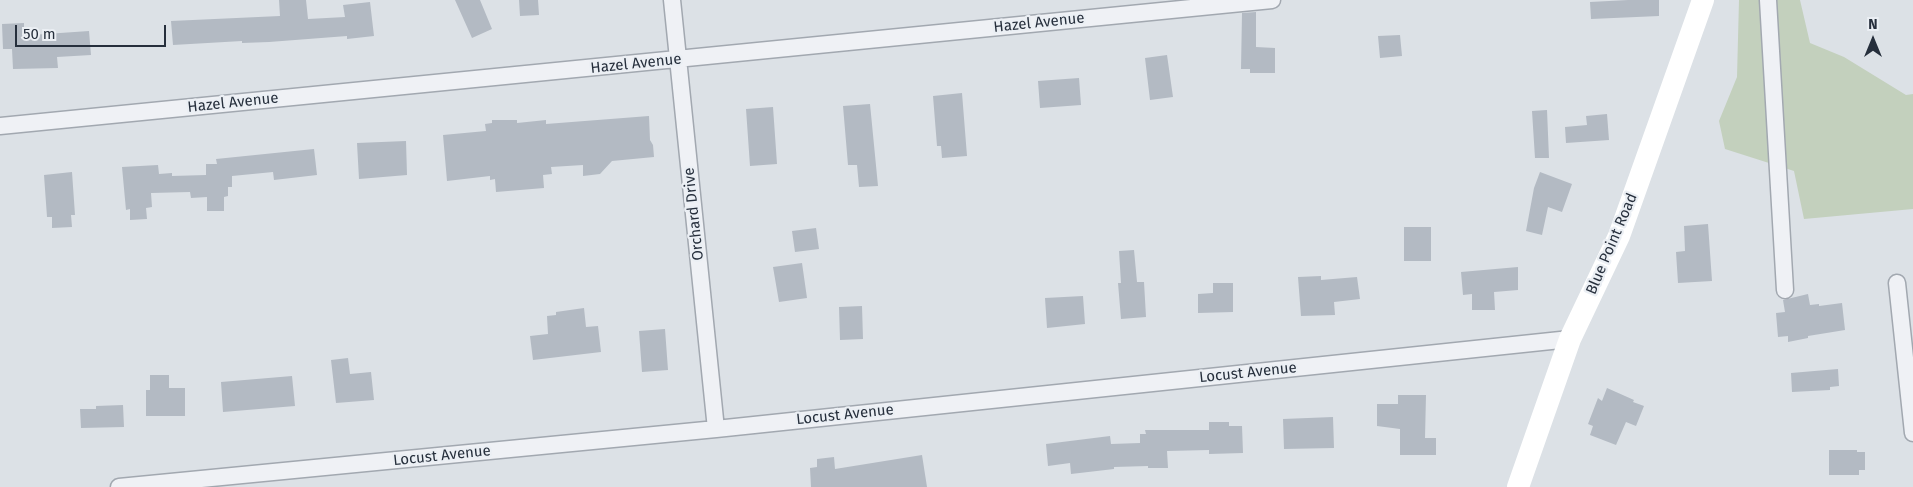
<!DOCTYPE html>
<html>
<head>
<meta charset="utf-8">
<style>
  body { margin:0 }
  #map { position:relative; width:1913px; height:487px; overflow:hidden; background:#dce1e6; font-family:"Fira Sans",sans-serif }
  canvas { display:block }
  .north { position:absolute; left:1848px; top:15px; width:50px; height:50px; -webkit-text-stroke:4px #ebeff4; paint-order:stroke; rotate:0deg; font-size:14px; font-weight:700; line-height:20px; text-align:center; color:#262f3c }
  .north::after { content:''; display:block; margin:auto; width:18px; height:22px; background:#262f3c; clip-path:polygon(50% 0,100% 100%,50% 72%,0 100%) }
  .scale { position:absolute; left:15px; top:25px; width:151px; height:22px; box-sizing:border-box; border:2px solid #262f3c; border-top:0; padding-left:6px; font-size:15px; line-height:18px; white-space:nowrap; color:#262f3c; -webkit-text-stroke:4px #ebeff4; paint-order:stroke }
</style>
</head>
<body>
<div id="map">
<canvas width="1913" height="487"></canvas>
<div class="north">N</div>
<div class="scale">50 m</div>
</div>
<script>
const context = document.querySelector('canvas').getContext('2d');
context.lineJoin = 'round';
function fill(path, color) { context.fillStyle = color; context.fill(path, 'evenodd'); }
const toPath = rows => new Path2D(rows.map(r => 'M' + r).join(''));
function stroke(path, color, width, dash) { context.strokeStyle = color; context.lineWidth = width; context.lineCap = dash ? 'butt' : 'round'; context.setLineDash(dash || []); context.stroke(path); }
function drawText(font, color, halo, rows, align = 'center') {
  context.font = font + ' "Fira Sans",sans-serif'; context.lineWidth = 4.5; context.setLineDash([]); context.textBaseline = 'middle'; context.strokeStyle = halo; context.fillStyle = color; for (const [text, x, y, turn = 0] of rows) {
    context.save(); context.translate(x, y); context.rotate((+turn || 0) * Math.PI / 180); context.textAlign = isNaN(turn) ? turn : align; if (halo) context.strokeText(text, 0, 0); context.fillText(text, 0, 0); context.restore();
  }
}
const green = toPath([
  [1739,0,1800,0,1810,43,1844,57,1906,95,1913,94,1913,209,1804,219,1794,171,1725,149,1719,121,1737,77]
]);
const building = toPath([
  [279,0,306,0,308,19,345,17,343,5,370,2,374,36,347,39,347,36,269,42,242,43,242,41,173,45,171,21,280,16],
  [455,0,480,0,492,29,472,38],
  [519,0,538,0,539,15,520,16],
  [1628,0,1659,0,1659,16,1591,19,1590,2],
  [1256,12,1256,47,1275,48,1275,73,1250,73,1250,69,1241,69,1242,13],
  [24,23,24,31,31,31,31,35,89,31,91,55,57,57,58,68,13,69,12,49,3,49,2,24],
  [1400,35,1402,56,1380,58,1378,36],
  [1167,55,1173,97,1150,100,1145,58],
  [1079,78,1081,105,1040,108,1038,81],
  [962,93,967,156,942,158,941,146,937,146,933,96],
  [870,104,878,186,859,187,857,165,848,165,843,106],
  [773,107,777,164,750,166,746,109],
  [1547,110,1549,158,1535,158,1532,111],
  [1607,114,1609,140,1566,143,1565,127,1587,125,1586,116],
  [649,116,650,140,653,145,654,157,612,161,600,174,583,176,583,165,551,167,552,174,543,175,544,188,496,192,495,179,490,180,490,176,447,181,443,135,486,131,485,124,492,123,492,120,517,120,517,123,546,120,546,124],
  [406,141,407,175,359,179,357,143],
  [314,149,317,175,274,180,273,172,232,176,232,187,228,187,228,196,224,197,224,211,207,211,207,197,191,198,190,192,151,193,152,207,146,208,147,219,130,220,130,209,126,210,122,167,158,165,159,174,172,173,172,176,206,175,206,164,217,164,216,159],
  [72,172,75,215,71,215,72,227,52,228,52,217,47,217,44,175],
  [1540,172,1572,184,1562,212,1548,207,1542,235,1526,231,1534,188],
  [1708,224,1712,281,1678,283,1676,252,1685,251,1684,226],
  [1404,227,1431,227,1431,261,1404,261],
  [816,228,819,249,795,252,792,231],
  [1134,250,1137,282,1144,282,1146,317,1121,319,1118,283,1121,283,1119,251],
  [802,263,807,298,779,302,773,267],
  [1518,267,1518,290,1494,292,1495,310,1472,310,1472,294,1463,295,1461,272],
  [1321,276,1321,280,1357,277,1360,299,1334,302,1335,315,1301,316,1298,277],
  [1213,283,1233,283,1233,312,1198,313,1198,294,1213,293],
  [1808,294,1810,305,1819,304,1819,306,1842,303,1845,330,1808,336,1808,338,1788,342,1788,336,1778,337,1776,313,1785,312,1783,300],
  [1083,296,1085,324,1047,328,1045,298],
  [862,306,863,339,840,340,839,307],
  [584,308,586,327,598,326,601,352,533,360,530,336,548,334,547,316,556,315,556,312],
  [665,329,668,370,642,372,639,331],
  [348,358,350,374,371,372,374,400,336,403,331,360],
  [1838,369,1839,386,1830,387,1830,390,1792,392,1791,373],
  [150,375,169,375,169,388,185,388,185,416,146,416,146,390,150,390],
  [292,376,295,406,223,412,221,382],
  [1607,388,1634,400,1633,402,1644,406,1636,426,1626,422,1616,445,1590,435,1593,426,1588,424,1598,398,1602,401],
  [1398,395,1426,395,1425,438,1436,438,1436,455,1400,455,1400,429,1377,426,1377,404,1398,404],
  [123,405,124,427,81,428,80,409,96,409,96,406],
  [1333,417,1334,448,1284,449,1283,419],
  [1209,422,1229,422,1229,426,1242,426,1243,453,1209,454,1209,450,1167,451,1168,468,1148,468,1148,466,1114,467,1114,469,1071,474,1070,463,1048,466,1046,444,1110,436,1111,444,1140,443,1140,434,1146,434,1145,430,1209,430],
  [1829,450,1857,450,1857,452,1865,452,1865,470,1859,470,1859,475,1829,475],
  [922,455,927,487,811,487,810,468,817,467,817,459,834,457,835,469]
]);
const street = toPath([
  [672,0,716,429],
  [1768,0,1785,290],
  [0,126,1272,0],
  [1897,283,1913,433],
  [119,487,716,429,1570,339]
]);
const secondary = toPath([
  [1518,487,1570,339,1619,236,1703,0]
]);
const streetNames = [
  ["Hazel Avenue",1039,23,-6],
  ["Hazel Avenue",636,64,-6],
  ["Hazel Avenue",233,103,-6],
  ["Orchard Drive",694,214,-96],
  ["Blue Point Road",1612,244,-67],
  ["Locust Avenue",1248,373,-6],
  ["Locust Avenue",845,415,-6],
  ["Locust Avenue",442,456,-6]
];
fill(green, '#c3d0bd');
fill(building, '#b3bac3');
stroke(street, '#a2a8b0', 19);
stroke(street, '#eff1f5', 16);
stroke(secondary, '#fff', 22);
drawText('15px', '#262f3c', '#ebeff4', streetNames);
</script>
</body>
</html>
